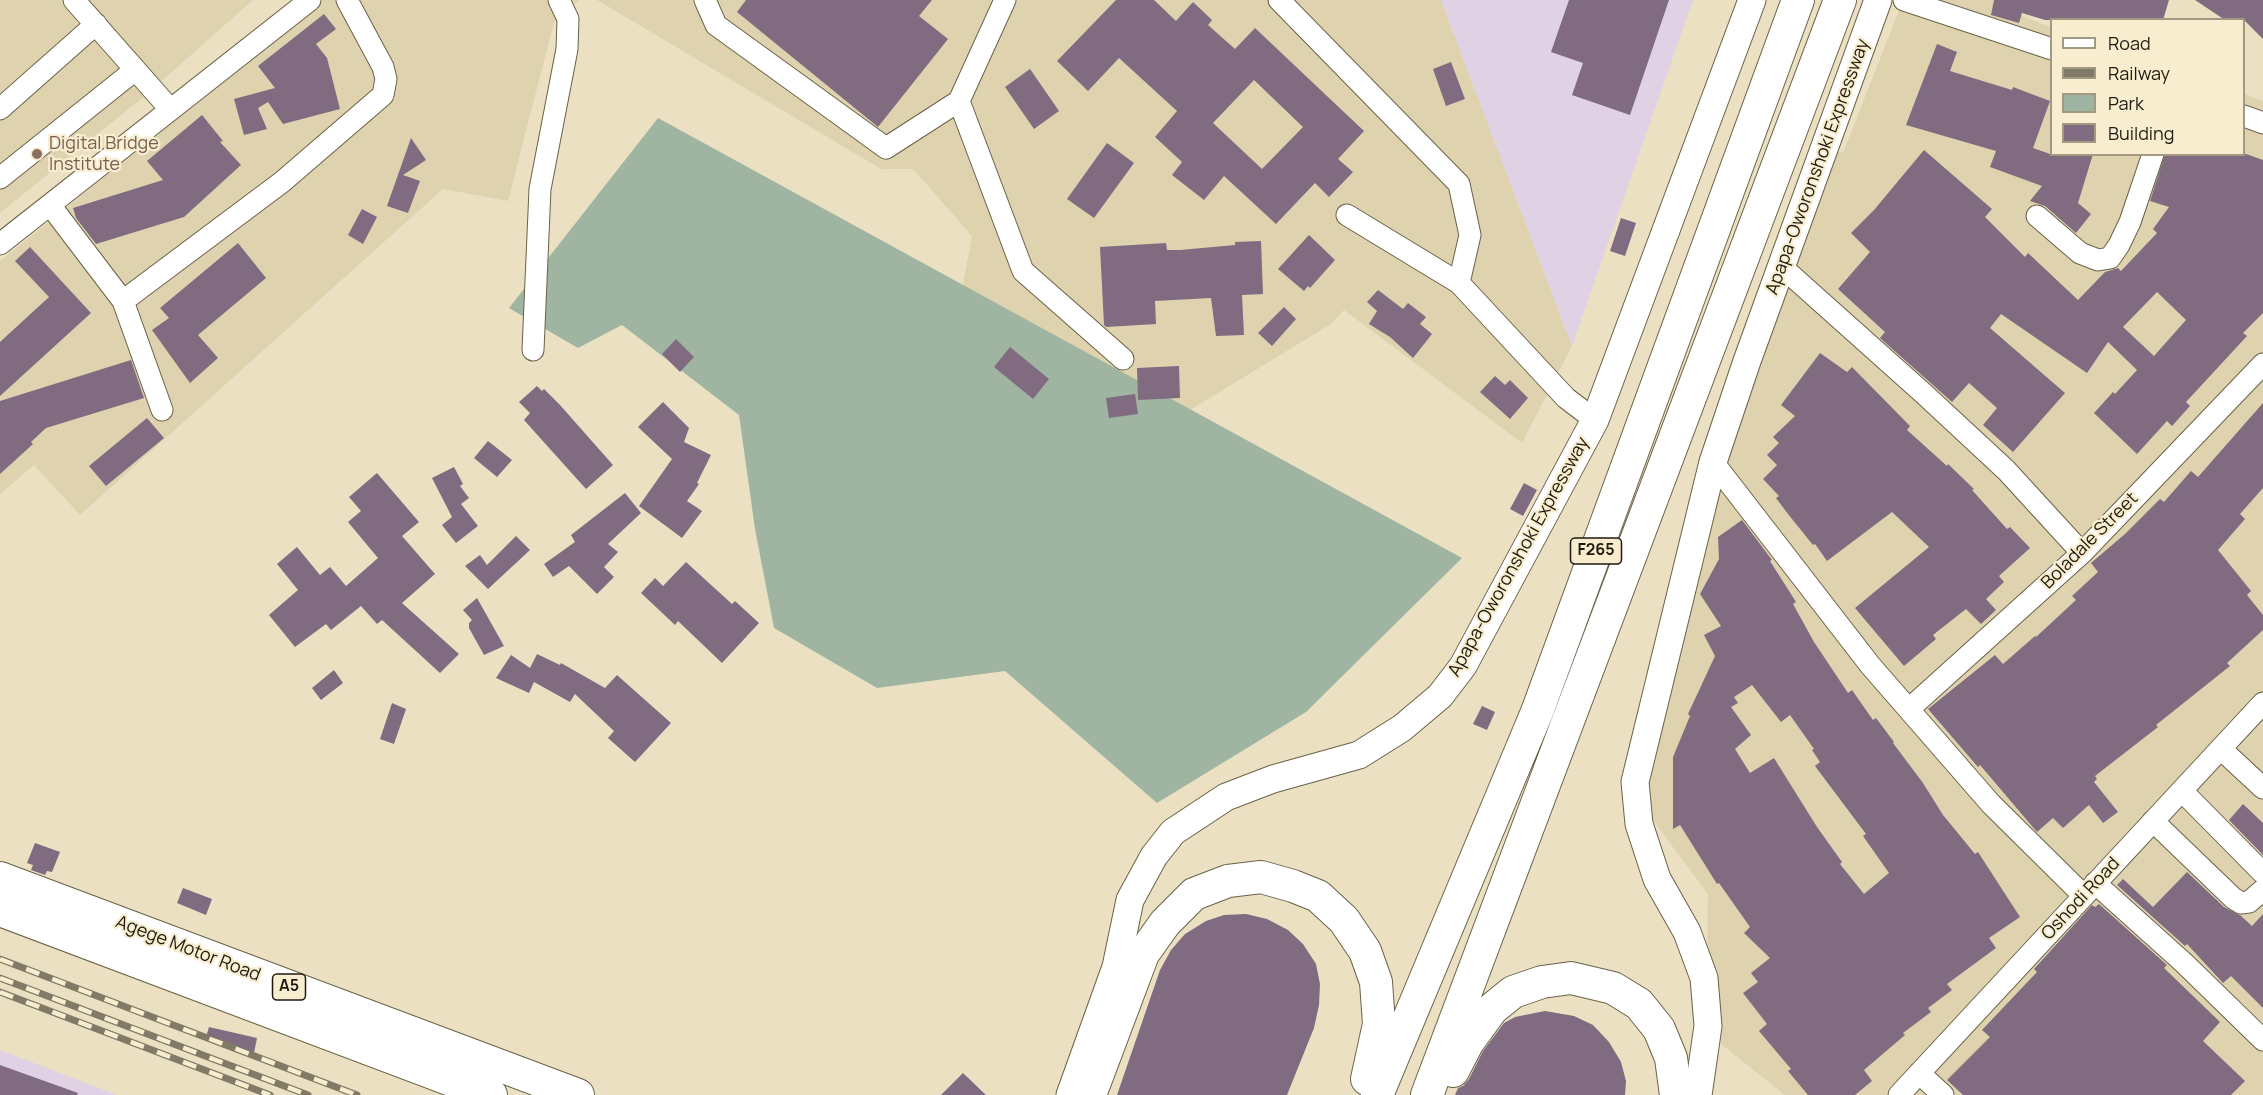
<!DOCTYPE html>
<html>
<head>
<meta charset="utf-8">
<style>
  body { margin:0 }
  #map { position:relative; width:2263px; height:1095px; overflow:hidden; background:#ebe1c2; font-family:Manrope,sans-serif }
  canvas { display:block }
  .legend { position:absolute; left:2050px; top:18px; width:195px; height:138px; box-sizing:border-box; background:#f8eecf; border:2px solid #a19982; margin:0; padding:8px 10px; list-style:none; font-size:18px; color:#1e1a0f }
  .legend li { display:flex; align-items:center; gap:12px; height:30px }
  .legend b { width:30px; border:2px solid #a19982 }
</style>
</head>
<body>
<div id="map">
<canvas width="2263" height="1095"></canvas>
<ul class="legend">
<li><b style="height:8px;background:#fff"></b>Road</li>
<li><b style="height:8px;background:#817a66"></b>Railway</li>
<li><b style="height:16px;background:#9fb5a2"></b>Park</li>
<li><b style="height:16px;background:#806b81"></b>Building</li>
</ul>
</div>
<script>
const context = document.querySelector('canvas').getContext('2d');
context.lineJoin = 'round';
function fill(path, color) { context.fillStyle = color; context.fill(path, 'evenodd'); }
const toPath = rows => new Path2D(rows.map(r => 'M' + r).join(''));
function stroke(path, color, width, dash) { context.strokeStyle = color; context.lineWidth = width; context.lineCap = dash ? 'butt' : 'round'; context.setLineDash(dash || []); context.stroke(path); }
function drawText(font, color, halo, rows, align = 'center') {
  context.font = font + ' Manrope,sans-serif'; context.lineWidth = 4.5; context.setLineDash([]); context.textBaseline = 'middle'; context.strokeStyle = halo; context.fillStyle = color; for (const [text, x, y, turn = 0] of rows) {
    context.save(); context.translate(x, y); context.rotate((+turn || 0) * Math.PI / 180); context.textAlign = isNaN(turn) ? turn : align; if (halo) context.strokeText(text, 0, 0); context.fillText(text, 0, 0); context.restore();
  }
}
const built = toPath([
  [0,0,253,0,146,95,0,213],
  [323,0,579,0,554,22,508,201,443,189,80,515,34,465,0,494,0,261],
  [597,0,1441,0,1572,346,1522,443,1344,310,1331,324,1159,429,961,295,972,236,913,169,881,169],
  [1903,0,2013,0,2009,11,2051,27,2052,154,2244,154,2244,94,2263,101,2263,1095,1785,1095,1712,1037,1706,999,1708,894,1632,792,1674,605,1833,150,1843,153]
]);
const industrial = toPath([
  [1441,0,1693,0,1572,346],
  [0,1050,117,1095,0,1095]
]);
const green = toPath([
  [658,118,1462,558,1306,712,1157,803,1005,671,877,688,774,628,755,529,739,415,622,325,578,348,509,308]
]);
const building = toPath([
  [746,0,932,0,919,16,948,39,878,127,737,12],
  [1116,0,1154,0,1176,21,1193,2,1212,20,1208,25,1235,49,1255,28,1364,131,1338,159,1353,172,1329,197,1315,183,1276,224,1224,176,1204,200,1172,175,1182,162,1155,137,1177,111,1119,58,1088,91,1057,61],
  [1254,80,1303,127,1262,169,1213,123],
  [1569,0,1669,0,1630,115,1572,95,1583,63,1551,52],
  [1994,0,2169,0,2163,20,2045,20,2022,13,2019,23,1991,15],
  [2195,0,2263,0,2263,39,2244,20,2225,20],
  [324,14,336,29,316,44,327,58,340,109,283,124,268,102,258,108,267,129,244,135,234,99,275,88,258,66],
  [1937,44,1957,52,1950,71,2012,90,2013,87,2050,101,2033,148,2050,154,2093,154,2078,203,2091,214,2076,233,2045,206,2030,201,2042,186,1990,167,1996,151,1906,125],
  [1451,62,1465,99,1446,106,1433,69],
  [1030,69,1059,111,1034,129,1005,87],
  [202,115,223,141,220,142,241,165,184,217,96,244,76,218,73,208,163,180,147,161],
  [411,138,426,160,403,175,420,181,408,213,387,206],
  [1107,143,1134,163,1094,218,1067,199],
  [1924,150,1992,209,1985,217,2025,257,2028,253,2078,300,2105,272,2118,268,2121,271,2157,233,2153,229,2169,207,2150,201,2165,154,2246,154,2263,160,2263,313,2243,333,2247,336,2186,402,2190,406,2172,426,2167,421,2137,454,2094,413,2113,392,2115,394,2137,370,2108,342,2087,373,2001,314,1990,328,2065,393,2013,452,1983,425,1997,408,1969,383,1952,402,1880,338,1885,332,1838,289,1870,252,1851,233,1874,210],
  [2157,292,2186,320,2154,356,2123,327],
  [362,209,377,217,363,244,348,235],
  [1621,218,1636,223,1625,256,1610,251],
  [1309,235,1335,260,1310,288,1308,286,1304,291,1278,269],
  [1261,241,1263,294,1242,295,1244,335,1216,336,1211,298,1155,301,1156,324,1106,327,1104,325,1100,247,1166,243,1167,250,1180,250,1235,245,1235,242],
  [238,243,266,278,198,335,218,358,190,383,152,330,169,318,160,308],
  [30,247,91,313,0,396,0,342,49,297,15,261],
  [1378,290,1403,309,1408,303,1426,317,1420,324,1432,334,1413,358,1390,337,1369,324,1377,311,1367,302],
  [1284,307,1296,319,1272,346,1258,333],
  [676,339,694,357,680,372,662,354],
  [1010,347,1049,379,1033,399,994,367],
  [1820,353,1847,372,1852,367,1910,426,1907,430,1947,466,1948,464,1974,489,1972,490,2007,529,2010,527,2030,548,1999,576,2004,582,1986,599,1996,610,1981,624,1966,609,1933,635,1936,639,1904,666,1855,608,1929,547,1892,512,1827,561,1815,544,1813,545,1788,514,1776,498,1779,496,1763,479,1777,465,1767,455,1779,443,1773,437,1795,416,1781,405],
  [131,360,144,398,46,428,31,442,33,444,0,474,0,401],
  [1179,366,1180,398,1138,400,1137,368],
  [1495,376,1505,385,1510,380,1528,398,1510,419,1480,392],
  [537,386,542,391,544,389,560,405,613,465,586,489,524,420,530,413,519,402],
  [1135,394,1138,414,1109,418,1106,398],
  [663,402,689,428,684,442,711,455,697,483,699,484,687,501,702,511,682,538,639,506,672,459,638,427],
  [2263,403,2263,488,2240,514,2245,519,2218,550,2251,591,2247,595,2263,615,2263,630,2227,663,2230,666,2156,725,2158,727,2095,776,2097,779,2094,782,2118,812,2103,823,2089,805,2063,828,2053,818,2037,832,1980,765,1978,767,1928,709,1995,655,2003,664,2035,636,2036,637,2076,600,2072,596,2098,572,2091,563,2125,534,2160,499,2164,502,2191,471,2198,477],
  [147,418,164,438,106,486,89,466],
  [488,441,512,460,497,477,474,458],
  [454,467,463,484,460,486,469,498,461,504,478,526,456,543,442,525,452,517,432,478],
  [377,473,419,522,402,536,435,574,402,603,459,654,440,673,382,620,377,624,361,606,331,630,326,624,295,647,269,615,298,590,277,564,297,547,320,575,330,567,346,586,378,558,348,522,361,511,349,497],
  [1524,483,1537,490,1523,516,1510,509],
  [625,493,641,513,608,544,618,552,604,567,614,577,597,594,569,566,553,577,544,564,575,542,571,535],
  [1742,520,1772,560,1770,561,1796,602,1793,604,1814,642,1848,693,1852,690,1873,720,1876,718,1894,742,1893,743,1923,783,1943,815,1975,854,1978,852,2020,917,1989,938,1996,948,1947,984,1952,990,1928,1008,1931,1012,1903,1033,1905,1035,1864,1070,1872,1081,1855,1095,1808,1095,1788,1071,1791,1069,1759,1031,1767,1024,1743,993,1758,982,1751,973,1770,958,1744,933,1750,927,1719,883,1717,884,1680,825,1673,829,1673,757,1690,716,1688,714,1715,656,1704,635,1721,626,1700,594,1719,559,1718,537],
  [1752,685,1781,722,1790,715,1814,749,1812,750,1820,762,1815,766,1866,834,1863,836,1889,873,1864,894,1840,864,1842,862,1817,827,1774,758,1750,773,1735,749,1751,735,1731,707,1738,703,1734,697],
  [516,536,530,550,488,589,465,566,480,555,487,565],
  [686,562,732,604,735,601,759,623,722,663,678,621,675,625,641,593,655,578,663,586],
  [477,598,504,646,484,655,469,628,469,623,472,620,463,610],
  [537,654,560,665,561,663,605,688,617,675,671,723,635,762,608,738,614,731,575,694,570,702,534,682,529,693,496,678,511,655,530,668],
  [334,670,343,683,321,700,312,688],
  [392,703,406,709,394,744,380,739],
  [1482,706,1495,712,1487,730,1473,724],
  [2243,804,2263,823,2263,855,2229,820],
  [35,843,60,852,52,872,47,871,45,875,31,870,33,865,27,863],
  [2187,872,2224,907,2240,915,2252,926,2263,914,2263,1008,2231,976,2223,983,2187,944,2185,946,2117,885,2123,879,2153,907],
  [183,888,212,899,206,915,177,903],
  [2099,904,2167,965,2164,968,2220,1022,2203,1041,2245,1081,2231,1095,1963,1095,1947,1080,1990,1037,1982,1030,2037,972,2034,969,2092,905,2095,907],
  [1246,914,1267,919,1288,930,1303,944,1316,964,1320,984,1319,1005,1314,1028,1287,1095,1117,1095,1160,970,1171,950,1185,934,1206,921,1224,915],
  [1545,1011,1574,1016,1593,1025,1609,1042,1621,1062,1626,1081,1625,1095,1455,1095,1458,1088,1463,1086,1469,1079,1483,1051,1504,1023,1515,1017],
  [209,1027,257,1038,254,1053,206,1037],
  [0,1065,78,1093,77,1095,0,1095],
  [963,1073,986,1095,941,1095]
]);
const minor = toPath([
  [74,0,170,109],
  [705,0,716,25,886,148,959,101,1005,0],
  [1279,0,1459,184,1470,235,1459,283,1566,398,1595,420],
  [1904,0,2052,49],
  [959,101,1023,271,1123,359],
  [0,109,96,24],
  [2244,116,2263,123],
  [0,178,135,70],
  [50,205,123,301,162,410],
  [1347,215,1459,283],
  [2037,216,2080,253,2098,260,2110,258,2119,245,2130,222,2153,154],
  [0,244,310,0],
  [1782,267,1923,393,2006,470,2082,553],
  [123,301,282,182,383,95,386,79,383,67,347,0],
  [533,350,540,189,567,49,568,19,559,0],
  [1713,462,1870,665,1991,804,2084,896],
  [1909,709,2082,553,2263,364],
  [2221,749,2263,788],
  [2182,791,2263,873],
  [2153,821,2233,898,2241,903,2249,902,2263,890],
  [2095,883,2184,963,2263,1040],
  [1919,1073,1943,1095],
  [1899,1095,2263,703]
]);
const major = toPath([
  [1070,1095,1116,967,1130,900,1154,856,1173,832,1226,797,1273,779,1359,755,1402,728,1440,696,1463,666,1595,420,1752,0],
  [1698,1095,1708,1026,1704,978,1687,932,1657,879,1639,824,1635,782,1713,462,1747,361,1878,0]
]);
const highway = toPath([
  [0,878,578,1095],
  [0,910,491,1095],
  [1453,1071,1468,1042,1492,1009,1513,992,1542,982,1571,978,1613,988,1639,1004,1659,1029,1671,1058,1676,1095],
  [1090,1095,1143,954,1165,923,1194,894,1228,881,1261,877,1293,886,1318,896,1344,920,1365,951,1376,982,1379,1024,1367,1079],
  [1377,1095,1537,712,1798,0],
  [1427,1095,1840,0]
]);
const rail = toPath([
  [0,959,357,1095],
  [0,978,308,1095],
  [0,992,270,1095]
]);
const markers = [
  [37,154,6,"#8d6e63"]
];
const shields = [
  [1596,551,51],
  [289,987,33]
];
const shieldNames = [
  ["F265",1596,551],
  ["A5",289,987]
];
const educationNames = [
  ["Digital Bridge",49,144],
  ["Institute",49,165]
];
const streetNames = [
  ["Apapa-Oworonshoki Expressway",1818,167,-70],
  ["Boladale Street",2090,541,-45],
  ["Apapa-Oworonshoki Expressway",1519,557,-61],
  ["Oshodi Road",2081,899,-47],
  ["Agege Motor Road",188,949,21]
];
fill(built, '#dfd3af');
fill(industrial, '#e0d1e4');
fill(green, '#9fb5a2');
fill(building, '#806b81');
stroke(minor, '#6a6147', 23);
stroke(major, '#6a6147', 29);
stroke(highway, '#6a6147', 34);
stroke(minor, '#fff', 21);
stroke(major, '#fff', 27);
stroke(highway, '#fff', 32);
stroke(rail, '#817a66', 7);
stroke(rail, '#f8eecf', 4.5, [14]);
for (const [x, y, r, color] of markers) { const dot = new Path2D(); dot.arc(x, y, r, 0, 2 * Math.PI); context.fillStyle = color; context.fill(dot); stroke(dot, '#f8eecf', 2); }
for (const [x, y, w] of shields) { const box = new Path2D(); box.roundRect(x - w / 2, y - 13, w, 26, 4.5); context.fillStyle = '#f8eecf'; context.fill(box); stroke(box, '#1e1a0f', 1.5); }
drawText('bold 16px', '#1e1a0f', null, shieldNames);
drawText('18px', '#785e54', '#f8eecf', educationNames, 'left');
drawText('18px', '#1e1a0f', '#f8eecf', streetNames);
</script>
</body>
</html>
